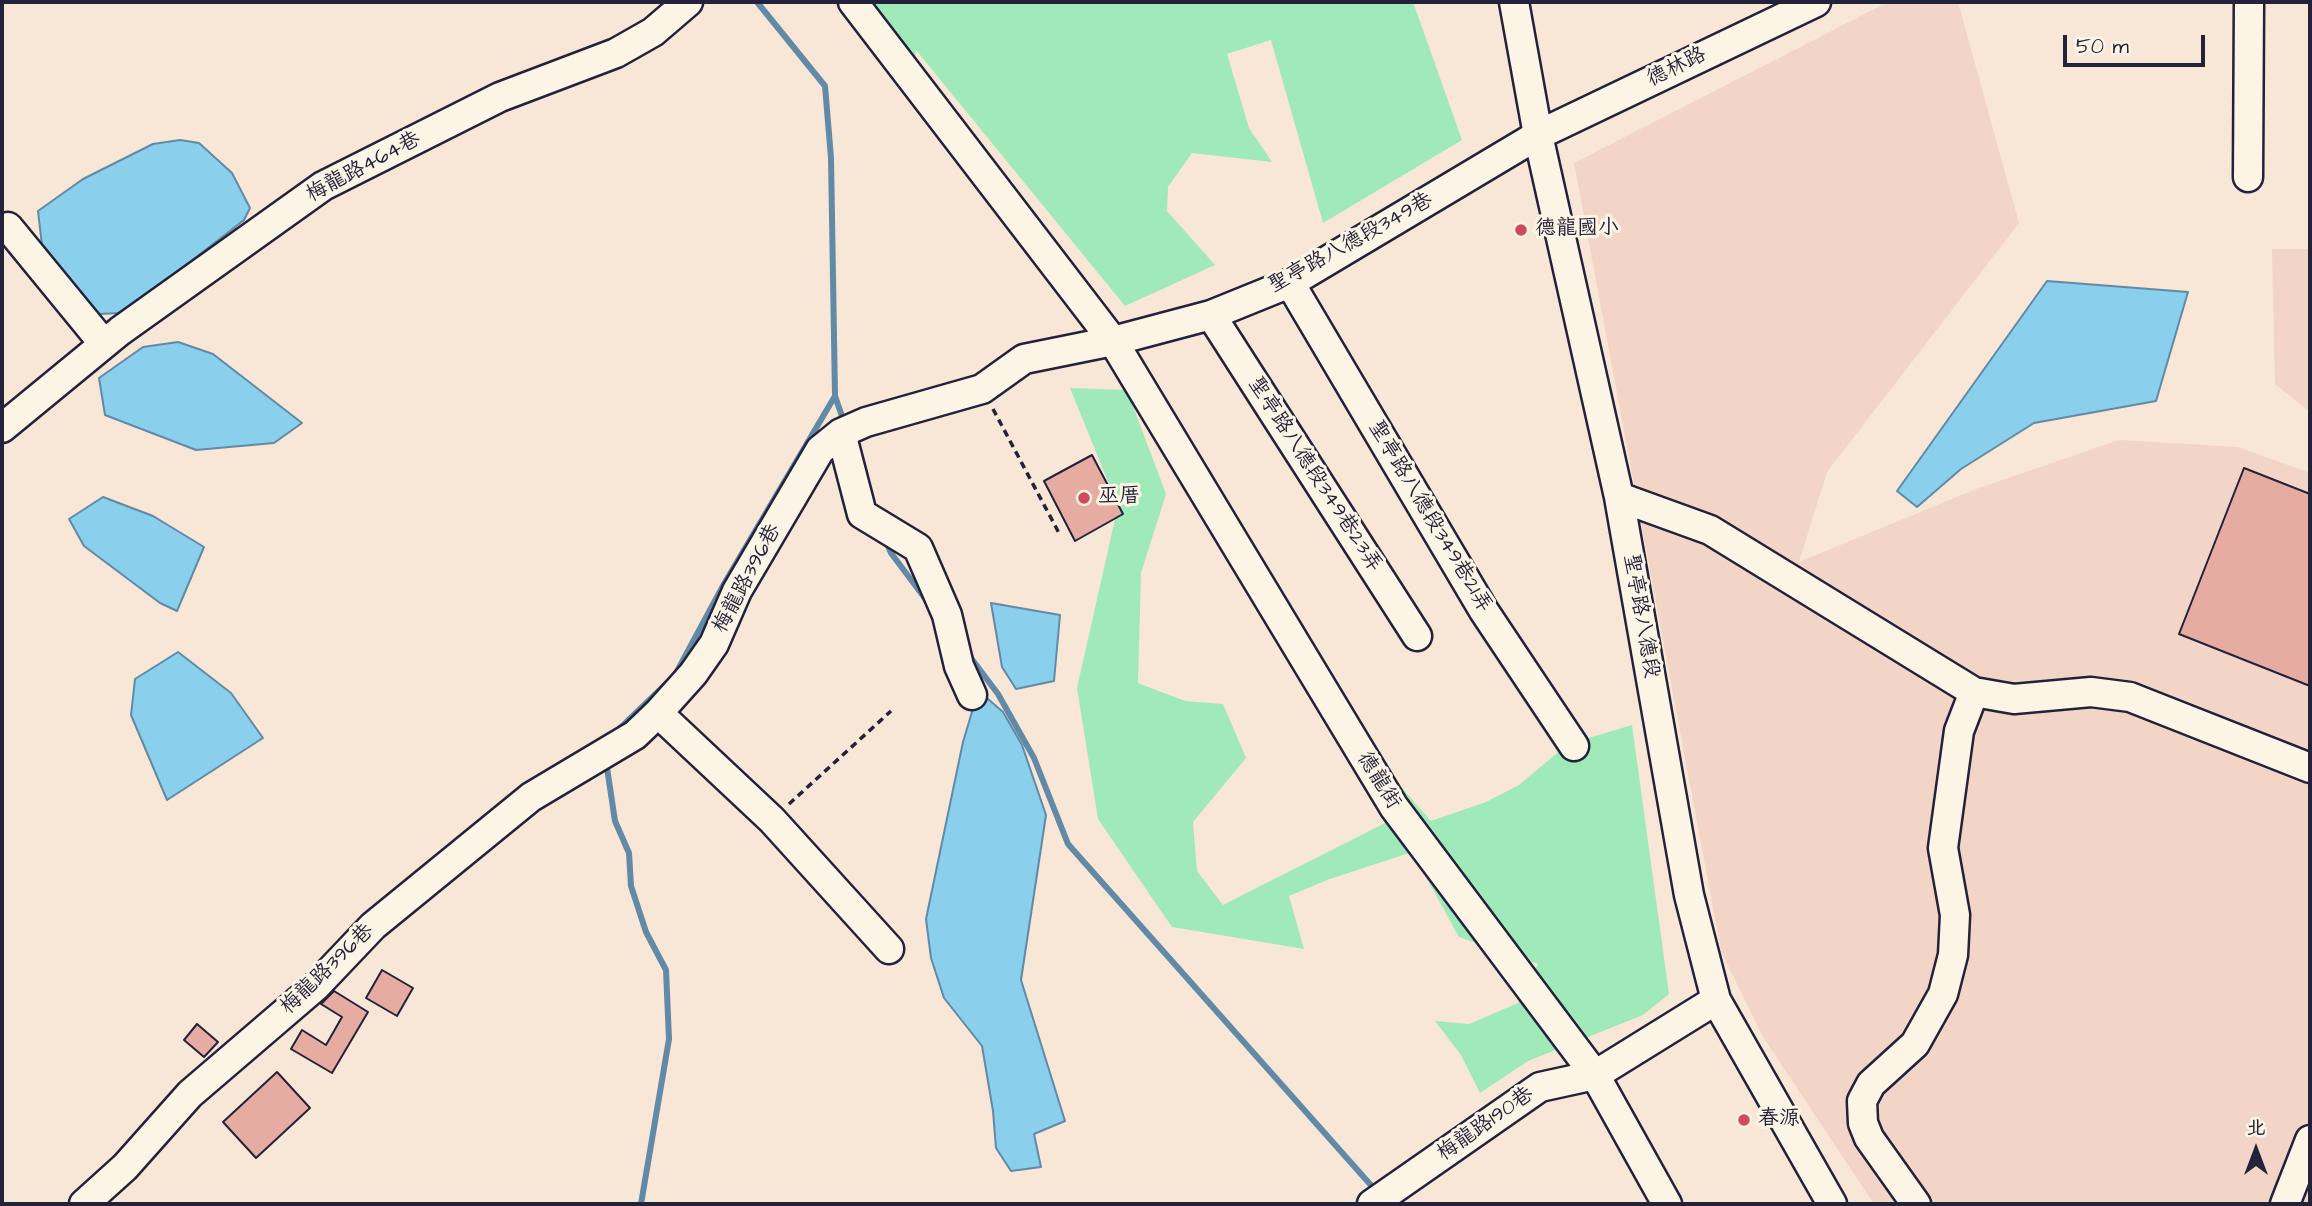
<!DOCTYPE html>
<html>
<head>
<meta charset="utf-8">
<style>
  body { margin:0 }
  #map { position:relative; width:2312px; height:1206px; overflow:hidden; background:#f8e6d7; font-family:"Architects Daughter","LXGW WenKai TC",sans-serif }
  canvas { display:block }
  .frame { position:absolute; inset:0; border:4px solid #22223b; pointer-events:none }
  .north { position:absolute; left:2221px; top:1115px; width:70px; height:70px; -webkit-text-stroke:5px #fcf5e5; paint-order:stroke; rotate:0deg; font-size:19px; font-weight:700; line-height:28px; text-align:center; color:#22223b }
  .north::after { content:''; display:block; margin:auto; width:24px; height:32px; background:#22223b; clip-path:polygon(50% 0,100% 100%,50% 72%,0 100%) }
  .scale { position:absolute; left:2063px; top:35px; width:142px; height:32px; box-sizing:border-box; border:4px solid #22223b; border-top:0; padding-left:9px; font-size:21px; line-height:24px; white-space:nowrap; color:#22223b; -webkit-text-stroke:5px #fcf5e5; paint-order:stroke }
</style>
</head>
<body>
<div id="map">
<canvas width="2312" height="1206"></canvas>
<div class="frame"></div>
<div class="north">北</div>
<div class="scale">50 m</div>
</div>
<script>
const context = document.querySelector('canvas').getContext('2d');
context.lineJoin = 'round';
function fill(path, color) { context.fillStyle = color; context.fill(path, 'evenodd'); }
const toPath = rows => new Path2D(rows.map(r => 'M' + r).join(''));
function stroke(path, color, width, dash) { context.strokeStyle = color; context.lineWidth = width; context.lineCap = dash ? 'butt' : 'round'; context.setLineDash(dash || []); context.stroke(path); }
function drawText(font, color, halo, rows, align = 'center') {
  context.font = font + ' "Architects Daughter","LXGW WenKai TC",sans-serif'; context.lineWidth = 6; context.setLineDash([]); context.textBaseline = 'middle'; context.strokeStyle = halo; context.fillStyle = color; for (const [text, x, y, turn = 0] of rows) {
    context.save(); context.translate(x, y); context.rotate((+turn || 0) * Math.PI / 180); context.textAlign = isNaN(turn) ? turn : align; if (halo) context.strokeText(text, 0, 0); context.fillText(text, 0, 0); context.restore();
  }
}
const built = toPath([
  [1888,2,1958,2,2019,223,1827,472,1799,562,1976,489,2119,440,2238,447,2310,473,2310,1204,1874,1204,1763,1037,1721,951,1574,163],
  [2272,249,2310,249,2310,412,2275,384]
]);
const green = toPath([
  [860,2,1413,2,1462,140,1323,223,1271,40,1227,54,1249,128,1272,162,1192,153,1168,187,1167,211,1215,265,1125,306,916,50,914,66],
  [1070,388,1127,390,1166,494,1141,573,1138,683,1185,701,1223,704,1246,758,1193,822,1197,871,1223,905,1387,822,1378,761,1431,821,1486,802,1519,785,1568,744,1632,725,1669,994,1643,1015,1528,1061,1480,1093,1461,1055,1435,1021,1469,1024,1518,1003,1538,964,1459,937,1412,852,1327,880,1289,896,1304,949,1172,927,1098,819,1077,688,1118,506]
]);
const water = toPath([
  [180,140,199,143,232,173,250,208,244,220,145,297,120,313,99,314,80,300,43,254,38,211,83,179,153,144,180,140],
  [2047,281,2188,292,2156,401,2034,423,1961,469,1917,507,1897,491,2047,281],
  [178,342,213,354,302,423,274,443,196,450,105,415,99,378,143,347,178,342],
  [103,497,153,516,204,547,177,611,160,603,84,546,69,519,103,497],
  [991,603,1060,615,1054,681,1016,689,1002,667,991,603],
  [178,652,231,693,263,738,167,800,131,715,135,679,178,652],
  [988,699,1003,712,1022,745,1046,815,1021,980,1065,1121,1034,1134,1041,1167,1011,1171,996,1148,993,1111,982,1046,944,998,931,958,926,919,963,742,974,705,988,699]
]);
const stream = toPath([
  [757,2,825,86,831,158,835,396,845,425],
  [886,541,891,553,927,601],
  [968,654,998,694,1034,758,1068,844,1377,1192],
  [675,675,724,584,835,396],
  [614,734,667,683],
  [606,761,615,821,629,853,631,886,646,932,666,970,669,1039,641,1204]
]);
const building = toPath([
  [1092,455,1123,514,1075,541,1044,481,1092,455],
  [2244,468,2310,494,2310,686,2179,634,2244,468],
  [382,970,413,988,397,1016,366,998,382,970],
  [334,991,368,1012,332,1073,291,1049,302,1030,326,1045,342,1017,321,1004,334,991],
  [197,1024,218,1042,204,1057,184,1040,197,1024],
  [277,1072,310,1108,256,1158,223,1122,277,1072]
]);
const path = toPath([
  [993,409,1059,533],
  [789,804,891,711]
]);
const minor = toPath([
  [853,2,1113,341,1394,807,1595,1075,1667,1204],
  [1514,2,1538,135,1619,497,1689,895,1716,1000,1832,1204],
  [2248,177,2249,2],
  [2,229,8,227,104,344],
  [1290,283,1484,611,1574,746],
  [1211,315,1417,636],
  [2,428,120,331,323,186,500,97,616,53,653,32,688,2],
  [841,433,866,422,982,389,1024,359,1113,341,1211,315,1290,283,1538,135,1816,2],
  [1619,497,1710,530,1974,692,2014,699,2091,692,2130,697,2310,768],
  [658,713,772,820,889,949],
  [84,1204,125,1167,190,1094,316,986,373,926,531,797,635,735,658,713,693,674,714,644,737,591,820,450,841,433,862,514,918,548,947,615,959,666,972,695],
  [1372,1204,1540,1087,1595,1075,1716,1000],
  [1916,1204,1869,1138,1863,1123,1862,1101,1871,1084,1915,1044,1943,994,1953,955,1955,915,1943,848,1959,731,1974,692],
  [2285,1204,2310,1140]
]);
const markers = [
  [1521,230,7,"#d1495b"],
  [1084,498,7,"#d1495b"],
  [1744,1120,7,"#d1495b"]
];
const streetNames = [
  ["德林路",1677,68,-26],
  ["梅龍路464巷",364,168,-28],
  ["聖亭路八德段349巷",1351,244,-29],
  ["聖亭路八德段349巷23弄",1314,475,57],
  ["聖亭路八德段349巷21弄",1429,517,59],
  ["梅龍路396巷",748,579,-62],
  ["聖亭路八德段",1640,616,80],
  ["德龍街",1378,781,58],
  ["梅龍路396巷",328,970,-44],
  ["梅龍路190巷",1486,1125,-35]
];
const poiNames = [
  ["德龍國小",1535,230],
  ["巫厝",1098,498],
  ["春源",1758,1120]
];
fill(built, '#f3d5c7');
fill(green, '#a0eab9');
fill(water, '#8acfec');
stroke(water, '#608aa5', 2);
stroke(stream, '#608aa5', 6);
fill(building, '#e6aca1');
stroke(building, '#22223b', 2);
stroke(minor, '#22223b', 33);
stroke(path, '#22223b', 3.5, [7, 5]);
stroke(minor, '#fcf5e5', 28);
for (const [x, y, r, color] of markers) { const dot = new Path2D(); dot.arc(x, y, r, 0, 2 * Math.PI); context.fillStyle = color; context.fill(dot); stroke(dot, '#fcf5e5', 2.5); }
drawText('21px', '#22223b', '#fcf5e5', streetNames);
drawText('21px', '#22223b', '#fcf5e5', poiNames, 'left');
</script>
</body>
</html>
